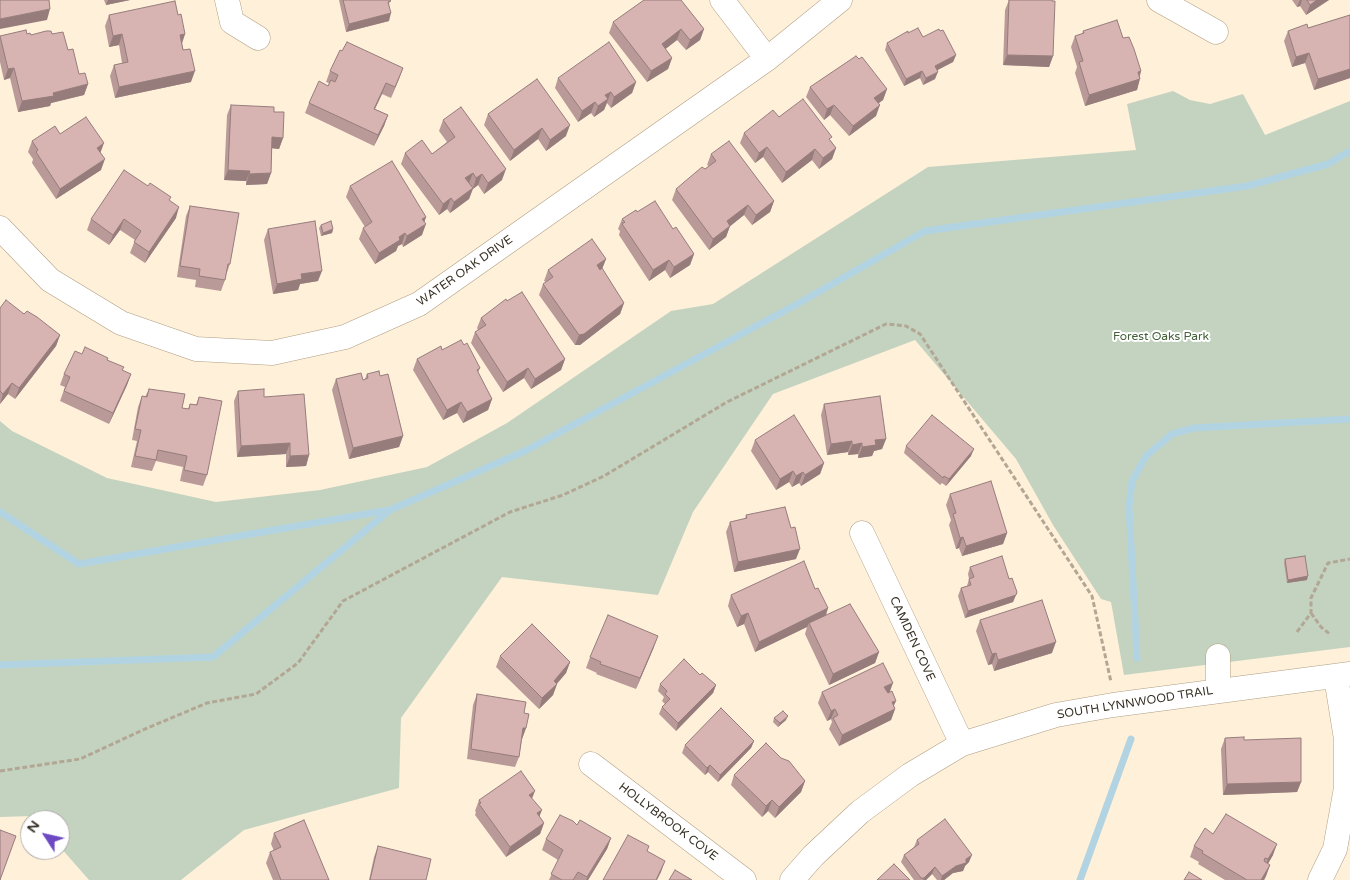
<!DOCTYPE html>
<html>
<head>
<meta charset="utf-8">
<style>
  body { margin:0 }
  #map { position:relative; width:1350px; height:880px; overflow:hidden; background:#fff0da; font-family:"Varela Round",sans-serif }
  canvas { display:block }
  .north { position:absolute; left:20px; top:810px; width:50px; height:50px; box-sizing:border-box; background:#fff; border:1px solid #afaca8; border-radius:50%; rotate:305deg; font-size:14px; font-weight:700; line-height:20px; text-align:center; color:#373025 }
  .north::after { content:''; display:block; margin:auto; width:18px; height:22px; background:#6d4ac3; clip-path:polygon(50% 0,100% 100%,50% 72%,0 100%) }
</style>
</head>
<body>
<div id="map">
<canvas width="1350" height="880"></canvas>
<div class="north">N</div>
</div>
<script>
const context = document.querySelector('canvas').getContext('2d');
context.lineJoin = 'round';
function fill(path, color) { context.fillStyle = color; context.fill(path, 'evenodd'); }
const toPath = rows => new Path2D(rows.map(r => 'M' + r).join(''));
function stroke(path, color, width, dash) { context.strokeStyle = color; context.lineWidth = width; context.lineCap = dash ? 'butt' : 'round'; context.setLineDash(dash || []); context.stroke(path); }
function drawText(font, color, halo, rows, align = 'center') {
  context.font = font + ' "Varela Round",sans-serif'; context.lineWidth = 4; context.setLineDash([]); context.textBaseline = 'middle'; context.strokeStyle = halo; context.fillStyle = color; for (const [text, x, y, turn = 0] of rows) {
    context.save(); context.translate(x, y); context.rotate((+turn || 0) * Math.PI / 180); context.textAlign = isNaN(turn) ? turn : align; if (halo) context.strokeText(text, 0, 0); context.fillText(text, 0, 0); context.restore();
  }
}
const green = toPath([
  [1173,91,1190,100,1210,104,1243,94,1265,135,1350,101,1350,647,1124,675,1111,602,1101,599,1053,525,1016,459,915,340,773,394,693,512,658,595,502,577,401,718,399,788,244,830,181,880,89,880,60,847,60,820,37,820,33,816,0,817,0,421,12,431,107,478,216,502,320,490,427,467,507,423,671,311,713,304,928,167,1136,150,1127,104]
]);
const stream = toPath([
  [0,512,79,564,389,510],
  [1137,658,1129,507,1132,481,1146,456,1172,434,1194,428,1350,419],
  [0,665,213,657,390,510,525,451,799,303,925,231,1247,186,1328,164,1350,151],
  [1080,880,1131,739]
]);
const path = toPath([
  [1311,613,1321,627,1331,635],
  [1297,632,1311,613,1311,598,1328,563,1350,559],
  [0,771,80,759,145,729,207,703,256,694,298,663,343,601,510,512,563,495,604,476,727,402,886,324,906,326,920,334,1092,596,1111,682]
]);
const minor = toPath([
  [227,0,232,22,258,38],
  [722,0,767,59],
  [1159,0,1216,32],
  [0,228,50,280,121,323,196,349,272,353,345,337,419,304,767,59,840,0],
  [862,533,962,744],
  [1218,690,1218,656],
  [591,764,744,880],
  [792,880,813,856,860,812,910,775,962,744,1056,715,1113,705,1350,674],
  [1320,880,1335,849,1346,788,1346,739,1336,677]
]);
const wall = toPath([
  [104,0,130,0,106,5],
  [339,0,390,0,389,5,389,21,346,32],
  [1009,0,1052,1,1053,56,1049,67,1003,65,1005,10],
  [1292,0,1329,0,1306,15,1300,6,1297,7],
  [109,15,178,15,185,34,182,44,191,82,115,98,110,76,114,65,122,63,119,45,109,47,105,26],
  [1350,15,1350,78,1314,90,1305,63,1292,67,1284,41,1288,31,1308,28],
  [613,22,704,29,700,40,686,50,677,40,665,49,672,58,668,69,647,82,609,33],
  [1083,31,1123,38,1141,71,1137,90,1085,106,1075,73,1077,67,1071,47,1075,36,1082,34],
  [908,33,923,37,956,55,953,62,937,70,935,79,923,85,920,78,904,86,885,50,887,43],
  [27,34,31,35,52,34,68,50,79,74,88,84,84,95,51,103,50,106,18,112,10,78,4,80,0,62,0,36],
  [403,68,391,98,382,94,375,109,388,115,384,126,374,146,305,113,309,103,328,86,329,83,326,82,330,71],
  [558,78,636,82,632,93,611,108,607,103,604,110,594,117,591,113,578,122,555,88],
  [537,79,566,136,546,151,538,139,510,161,484,125,488,114],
  [810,87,887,89,883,100,878,103,876,116,849,136,830,115,824,120,806,97],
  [231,105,274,112,283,138,279,149,272,148,271,173,267,184,246,185,246,181,224,180,227,115],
  [779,117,831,141,836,148,832,159,819,169,812,160,782,183,763,157,755,163,740,143,744,133],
  [443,120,502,180,484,194,478,185,473,189,469,199,450,213,447,209,439,215,401,164,405,153,432,154,447,142,439,131],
  [60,134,101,170,56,199,32,163,33,159,28,152,32,141],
  [711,154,774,201,770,212,752,225,744,215,730,226,726,237,709,250,672,200,676,189,709,166,707,165],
  [350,186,426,217,424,222,422,235,403,247,402,244,398,246,396,251,375,264,359,239,363,228,365,227,346,197],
  [170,201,176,218,145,263,130,253,135,240,120,230,109,245,87,230,91,219],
  [190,206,230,264,226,275,225,280,221,291,195,287,196,280,177,277,186,216],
  [637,212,673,229,694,254,690,265,670,278,665,270,649,281,619,235,620,231,618,229,622,219],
  [321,225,333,229,332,233,321,236,319,228],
  [268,229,318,281,300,284,298,290,273,294,264,240],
  [606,259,602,269,624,303,620,314,580,345,575,345,539,295,543,284,546,282,544,281,548,270],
  [507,301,565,359,561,370,531,389,524,378,503,392,471,343,475,332,478,330,477,328,481,318],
  [0,308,24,314,60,335,56,346,15,399,8,394,0,404],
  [464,345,480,368,478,373,492,399,488,410,463,423,457,413,443,420,413,370,417,359,442,350],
  [82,354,107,360,122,371,131,374,127,385,109,424,60,401,65,387,60,385,64,374],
  [367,374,380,376,403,436,399,447,349,459,332,390,336,379,363,380,365,379],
  [149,389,182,408,188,409,190,404,196,405,199,397,207,475,203,486,180,481,183,467,156,461,152,471,131,467,137,441,132,440,138,407,142,396,145,397],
  [238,391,264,397,309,455,306,466,286,467,286,454,237,457,234,401],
  [824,404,886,439,882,449,874,451,872,456,858,458,858,454,848,455,848,452,827,455,821,415],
  [755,440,824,463,820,474,801,486,799,483,792,487,789,482,776,490,751,451],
  [906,446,971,456,946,486,942,483,940,485,904,453],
  [950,494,1007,533,1003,544,962,556,959,548,956,549,949,525,951,520,946,505],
  [746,515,796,559,734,572,726,532,730,522,745,519],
  [1285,559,1307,580,1287,583,1284,563],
  [970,567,1009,579,1017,592,1013,602,965,618,958,596,961,588,967,586,969,579,968,574],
  [815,589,828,608,826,616,879,652,875,663,829,685,805,634,807,627,755,652,744,624,737,627,728,606,731,595],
  [980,620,1052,653,994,671,992,664,988,665,976,631],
  [654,647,636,689,596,674,597,673,586,668,590,657],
  [500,656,570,662,566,673,557,684,553,695,539,709,496,667],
  [700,675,716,685,713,693,676,731,659,714,662,707,665,704,662,701,664,697,658,691,660,684],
  [822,692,890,692,895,709,891,720,839,746,829,729,832,722,831,719,827,721,818,703],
  [477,694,524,713,526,728,522,739,519,757,515,767,467,759,473,705],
  [774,718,786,720,778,727,773,722],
  [1225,738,1244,740,1301,782,1297,792,1223,795,1221,749],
  [754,741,751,748,718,782,708,772,705,775,682,753,685,745],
  [781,758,805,781,801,792,775,818,768,811,762,817,731,785,734,775],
  [532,798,539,816,544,823,540,834,506,857,475,815,476,812,475,811,479,800],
  [577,825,611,838,607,849,588,880,549,880,558,860,542,850,546,839],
  [274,833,329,880,273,880,266,863,270,852,274,851,271,844],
  [1213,834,1273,855,1268,864,1270,865,1266,876,1264,880,1225,880,1198,864,1199,862,1190,857,1194,846],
  [917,840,969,862,965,866,963,871,953,873,944,880,937,880,932,874,926,880,914,880,901,862,904,855,914,847],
  [378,846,426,880,369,880,374,857]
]);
const shadedWall = toPath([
  [108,0,130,0,106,5],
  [1300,0,1302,0,1300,6,1297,7],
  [1317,0,1329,0,1306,15,1310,5],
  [50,9,47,20,0,29,0,19],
  [391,13,389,21,346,32,349,24],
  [681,29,677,40,658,55,662,44],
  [704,29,700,40,686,50,690,40],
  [122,34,119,45,109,47,113,36],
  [185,34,181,45,180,35],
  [1309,53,1305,63,1292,67,1296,57],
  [956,55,953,62,932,73,935,66],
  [1007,55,1053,56,1049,67,1003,65],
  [672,58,668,69,647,82,651,71],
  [14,68,10,78,4,80,8,69],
  [403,68,399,79,391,98,395,87],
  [1350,69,1350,78,1314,90,1318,79],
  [195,71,191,82,115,98,119,87],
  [922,71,920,78,904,86,906,79],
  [1141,71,1138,80,1140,79,1137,90,1085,106,1089,95],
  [938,72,935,79,923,85,926,78],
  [636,82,632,93,611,108,614,97],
  [386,83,382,94,370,119,374,109],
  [88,84,84,95,51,103,50,106,18,112,22,101],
  [887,89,883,100,871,109,874,98],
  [611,92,604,110,594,117,598,106,605,95],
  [595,102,591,113,578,122,582,111],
  [834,105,830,115,824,120,827,109],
  [880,105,876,116,849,136,853,126],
  [388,115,384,126,374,146,378,135],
  [570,125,566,136,546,151,550,140],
  [542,128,538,139,510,161,514,150],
  [272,137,283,138,279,149,269,148],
  [104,143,100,154,97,148],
  [767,147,763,157,755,163,759,153],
  [836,148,832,159,819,169,823,158],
  [815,149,812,160,782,183,786,172],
  [105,159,101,170,56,199,60,189],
  [506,169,502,180,484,194,488,183],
  [228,170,250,171,246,181,224,180],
  [271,173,267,184,246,185,249,174],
  [473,173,469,183,465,178],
  [482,174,478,185,473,189,476,178],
  [473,188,469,199,450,213,454,202],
  [451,198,447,209,439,215,443,204],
  [774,201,770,212,752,225,756,215],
  [748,205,744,215,723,232,727,221],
  [179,207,176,218,145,263,149,252],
  [426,217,423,226,426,224,422,235,403,247,407,236,422,219],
  [124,219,120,230,109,245,113,235],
  [730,226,726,237,709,250,713,239],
  [333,229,332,233,321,236,323,233],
  [405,233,402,244,398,246,396,251,375,264,379,253],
  [694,254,690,265,670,278,674,267],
  [606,259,602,269,593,276,597,265],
  [669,260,665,270,649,281,653,270],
  [322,271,318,281,300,284,298,290,273,294,277,284,301,274],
  [624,303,620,314,580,345,575,345,579,335],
  [60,335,56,346,15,399,19,388],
  [565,359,561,370,531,389,535,379],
  [528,368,524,378,503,392,507,382],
  [131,374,127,385,109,424,113,413],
  [12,383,8,394,0,404,3,394],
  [492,399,488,410,463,423,467,412],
  [461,402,457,413,443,420,447,410],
  [403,436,399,447,349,459,353,448],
  [886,439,882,449,874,451,872,456,858,458,862,447,875,440],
  [852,441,848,452,827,455,831,444],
  [290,443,286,454,237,457,241,446],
  [862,443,858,454,848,455,852,445],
  [974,449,971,456,946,486,949,479],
  [309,455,306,466,286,467,290,456],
  [824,463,820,474,801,486,805,475],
  [793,471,789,482,776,490,780,479],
  [803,472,799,483,792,487,796,476],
  [1007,533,1003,544,962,556,966,546],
  [963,537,959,548,956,549,960,538],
  [800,549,796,559,734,572,738,562],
  [1308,576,1307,580,1287,583,1288,580],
  [1016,595,1013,602,965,618,968,611],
  [828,608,824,619,809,623,807,627,755,652,759,642],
  [748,613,744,624,737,627,741,616],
  [658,636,654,647,636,689,640,678],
  [1056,642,1052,653,994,671,998,660],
  [879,652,875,663,829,685,833,674],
  [996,653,992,664,988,665,992,654],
  [570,662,566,673,551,690,557,684,553,695,539,709,542,698,554,681],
  [893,683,889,694,881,698,884,687],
  [716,685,713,693,676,731,678,723],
  [896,701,892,710,895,709,891,720,839,746,842,735,892,702],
  [835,709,831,719,827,721,831,711],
  [788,716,786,720,778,727,780,723],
  [523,728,526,728,522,739,520,738],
  [754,741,751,748,718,782,720,775],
  [710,765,708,772,705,775,707,768],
  [805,781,801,792,775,818,779,807],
  [1301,782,1297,792,1223,795,1227,784],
  [535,791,531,801,529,795],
  [772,800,768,811,762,817,766,806],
  [542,810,538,820,537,813],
  [544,823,540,834,506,857,510,847],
  [611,838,607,849,588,880,586,880],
  [1277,844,1273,855,1264,870,1268,859],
  [972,855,969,862,965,866,963,871,953,873,944,880,941,880,942,876],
  [665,861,661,872,657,880,656,880],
  [1270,865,1266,876,1264,880,1261,880],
  [935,867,932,874,926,880,923,880,924,878]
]);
const building = toPath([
  [0,0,49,0,50,9,0,19,0,0],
  [343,0,390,0,391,1,388,2,391,13,349,24,343,0],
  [644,0,681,0,704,29,690,40,681,29,662,44,672,58,651,71,613,22,644,0],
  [1009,0,1052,0,1052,1,1055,1,1053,56,1007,55,1009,0],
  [1307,0,1317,0,1310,5,1307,0],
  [175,1,178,15,181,14,185,34,180,35,183,50,190,49,195,71,119,87,114,65,128,62,122,34,113,36,109,15,175,1],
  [1350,15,1350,69,1318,79,1309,53,1296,57,1288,31,1307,24,1308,28,1350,15],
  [1117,20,1123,38,1129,37,1134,49,1141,71,1138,72,1140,79,1089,95,1079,62,1083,61,1075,36,1084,33,1083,31,1117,20],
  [918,28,923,37,939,29,940,31,943,30,956,55,935,66,938,72,926,78,922,71,906,79,887,43,908,31,908,33,918,28],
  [26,30,27,34,30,33,31,35,46,31,51,31,52,34,63,32,68,50,73,49,79,74,85,73,88,84,53,93,54,96,22,101,14,68,8,69,0,36,26,30],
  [347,42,403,68,395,87,386,83,374,109,388,115,378,135,309,103,319,81,328,86,331,80,335,82,338,75,330,71,340,50,342,51,347,42],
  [609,42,636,82,614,97,611,92,605,95,608,99,598,106,595,102,582,111,558,78,609,42],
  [856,56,859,59,862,57,887,89,874,98,880,105,853,126,834,105,827,109,810,87,856,56],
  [537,79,570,125,550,140,542,128,514,150,488,114,537,79],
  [803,99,832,137,829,139,836,148,823,158,815,149,786,172,767,147,759,153,744,133,773,110,779,117,803,99],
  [231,105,274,107,274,112,284,112,283,138,272,137,271,173,249,174,250,171,228,170,231,105],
  [461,107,506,169,488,183,482,174,476,178,473,173,465,178,473,188,454,202,451,198,443,204,405,153,422,140,432,154,455,137,443,120,461,107],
  [86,117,104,143,97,148,105,159,60,189,36,152,38,150,32,141,55,126,60,134,86,117],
  [729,141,774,201,756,215,748,205,727,221,730,226,713,239,676,189,702,167,705,169,716,161,711,154,729,141],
  [392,161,426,217,422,219,426,224,407,236,405,233,399,237,400,240,379,253,363,228,372,222,350,186,392,161],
  [124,170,148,186,150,183,171,197,169,200,179,207,149,252,134,242,141,231,124,219,113,235,91,219,124,170],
  [655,201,673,229,676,227,694,254,674,267,669,260,653,270,622,224,625,222,622,219,636,210,637,212,655,201],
  [190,206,239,213,230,264,228,264,225,280,199,276,200,269,180,266,190,206],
  [315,221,322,271,301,274,302,279,277,284,268,229,315,221],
  [331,221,333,229,323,233,321,225,331,221],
  [592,239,606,259,597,265,600,270,602,268,624,303,584,334,579,335,543,284,553,277,548,270,592,239],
  [522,292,565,359,535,379,528,368,507,382,475,332,486,325,481,318,506,299,507,301,522,292],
  [6,300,24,314,27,311,37,317,60,335,19,388,12,383,3,394,0,391,0,308,6,300],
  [461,340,464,345,467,343,480,368,477,370,492,399,467,412,461,402,447,410,417,359,441,346,442,350,461,340],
  [85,347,108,358,107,360,124,367,122,370,131,374,113,413,64,391,70,377,64,374,75,351,82,354,85,347],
  [379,371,380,376,388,374,403,436,353,448,336,379,361,373,363,380,368,378,367,374,379,371],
  [149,389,185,394,182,408,189,409,190,404,197,405,199,397,222,401,207,475,184,470,187,456,158,450,156,460,135,456,141,430,135,429,142,396,147,397,149,389],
  [264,389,264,397,304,394,309,455,290,456,290,443,241,446,238,391,264,389],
  [880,396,886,439,875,440,876,445,862,447,862,443,852,445,852,441,831,444,824,404,880,396],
  [794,415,824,463,805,475,803,472,796,476,793,471,780,479,755,440,794,415],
  [932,415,974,449,949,479,944,476,943,478,906,446,932,415],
  [991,481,1007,533,966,546,963,537,960,538,953,514,956,513,950,494,991,481],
  [785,507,791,528,795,527,800,549,738,562,730,522,747,518,746,515,785,507],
  [1002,556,1009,579,1012,578,1017,592,1016,595,968,611,961,588,971,585,969,579,974,577,970,567,1002,556],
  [1305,556,1308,576,1288,580,1285,559,1305,556],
  [804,561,815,589,818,588,828,608,759,642,748,613,741,616,731,595,804,561],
  [1042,600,1056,642,998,660,996,653,992,654,980,620,1042,600],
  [850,604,879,652,833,674,809,623,850,604],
  [608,615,658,636,640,678,600,664,601,662,590,657,608,615],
  [532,624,570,662,554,681,557,684,542,698,500,656,532,624],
  [684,659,700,675,702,673,716,685,678,723,662,707,670,699,665,694,667,691,660,684,684,659],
  [883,663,893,683,884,687,888,693,892,691,896,701,892,702,895,709,842,735,833,718,838,715,835,709,831,711,822,692,883,663],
  [477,694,526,702,524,713,529,714,526,728,523,728,519,757,471,749,477,694],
  [721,708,754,741,720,775,710,765,707,768,685,745,721,708],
  [783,711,788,716,780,723,774,718,783,711],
  [1244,737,1244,740,1301,738,1301,782,1227,784,1225,738,1244,737],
  [766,743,781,758,789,761,805,781,779,807,772,800,766,806,734,775,766,743],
  [521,771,535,791,529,795,542,810,537,813,544,823,510,847,479,804,481,803,479,800,521,771],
  [1226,814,1277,844,1268,859,1265,858,1264,861,1270,865,1261,880,1247,880,1202,853,1203,851,1194,846,1205,828,1213,834,1226,814],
  [560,815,573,821,577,825,580,820,611,838,587,877,578,872,573,880,562,880,551,874,563,850,546,839,560,815],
  [945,819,972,855,966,859,966,863,956,866,942,876,935,867,924,878,921,878,904,855,919,844,917,840,945,819],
  [304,820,329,880,281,880,270,852,281,847,274,833,304,820],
  [0,830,16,836,0,880,0,830],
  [628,835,649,846,647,851,665,861,656,880,603,880,628,835],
  [378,846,431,859,426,880,370,880,378,846],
  [894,864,910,880,877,880,894,864],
  [675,870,692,880,669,880,675,870],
  [1189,872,1202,880,1184,880,1189,872]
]);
const streetNames = [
  ["WATER OAK DRIVE",465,271,-35],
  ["CAMDEN COVE",912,639,65],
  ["SOUTH LYNNWOOD TRAIL",1135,703,-9],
  ["HOLLYBROOK COVE",668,822,37]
];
const parkNames = [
  ["Forest Oaks Park",1161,337]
];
fill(green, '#c4d3bf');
stroke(stream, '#b2d4e2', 7);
stroke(minor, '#af9e83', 25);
stroke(path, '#b2a795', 3, [5, 2.5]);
stroke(minor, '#fff', 24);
fill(wall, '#b99a98');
fill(shadedWall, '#967d7c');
fill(building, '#d7b3b1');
stroke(building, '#967d7c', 1);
drawText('12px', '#373025', '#fff', streetNames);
drawText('12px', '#436038', '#fff', parkNames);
</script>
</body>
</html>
